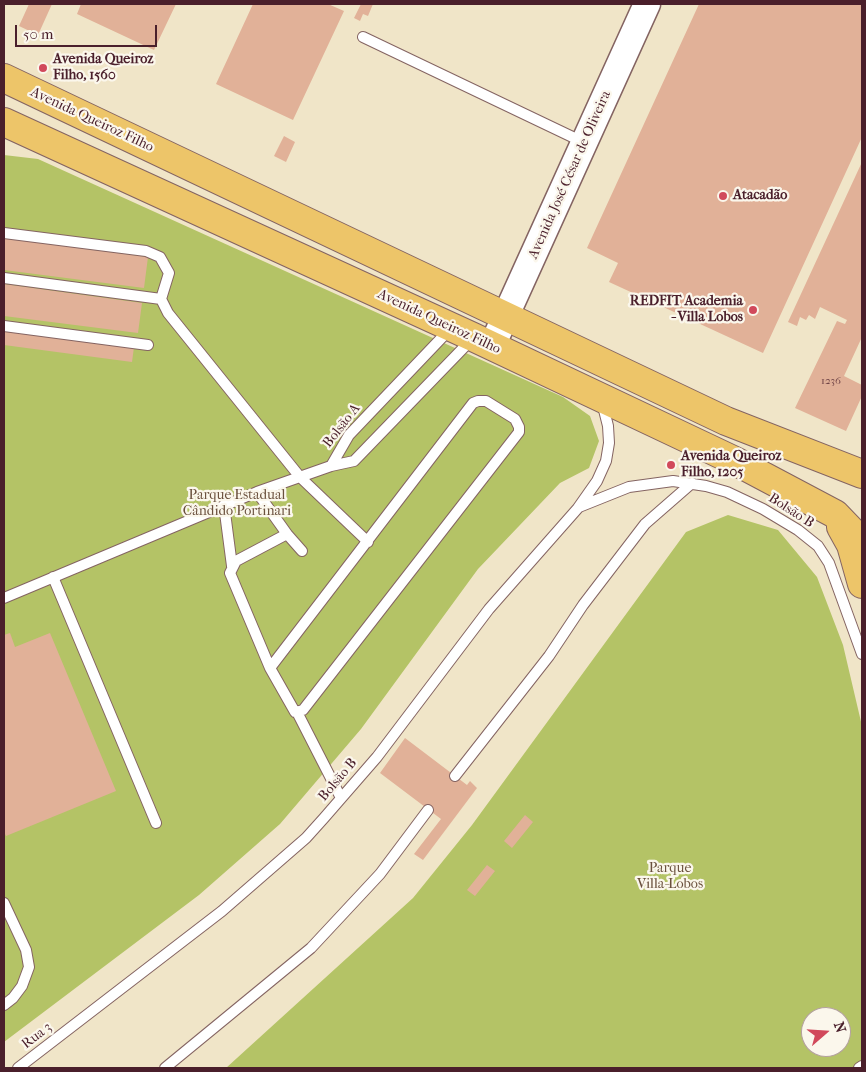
<!DOCTYPE html>
<html>
<head>
<meta charset="utf-8">
<style>
  body { margin:0 }
  #map { position:relative; width:866px; height:1072px; overflow:hidden; background:#f0e5c8; font-family:"IM FELL French Canon",serif }
  canvas { display:block }
  .frame { position:absolute; inset:0; border:5px solid #4a1f2b; pointer-events:none }
  .north { position:absolute; left:801px; top:1007px; width:50px; height:50px; box-sizing:border-box; background:#fbf7ec; border:1px solid #b4a19f; border-radius:50%; rotate:71deg; font-size:14px; font-weight:700; line-height:20px; text-align:center; color:#4a1f2b }
  .north::after { content:''; display:block; margin:auto; width:18px; height:22px; background:#d1495b; clip-path:polygon(50% 0,100% 100%,50% 72%,0 100%) }
  .scale { position:absolute; left:15px; top:25px; width:142px; height:22px; box-sizing:border-box; border:2px solid #4a1f2b; border-top:0; padding-left:6px; font-size:15px; line-height:18px; white-space:nowrap; color:#4a1f2b; -webkit-text-stroke:4px #fbf7ec; paint-order:stroke }
</style>
</head>
<body>
<div id="map">
<canvas width="866" height="1072"></canvas>
<div class="frame"></div>
<div class="north">N</div>
<div class="scale">50 m</div>
</div>
<script>
const context = document.querySelector('canvas').getContext('2d');
context.lineJoin = 'round';
function fill(path, color) { context.fillStyle = color; context.fill(path, 'evenodd'); }
const toPath = rows => new Path2D(rows.map(r => 'M' + r).join(''));
function stroke(path, color, width, dash) { context.strokeStyle = color; context.lineWidth = width; context.lineCap = dash ? 'butt' : 'round'; context.setLineDash(dash || []); context.stroke(path); }
function drawText(font, color, halo, rows, align = 'center') {
  context.font = font + ' "IM FELL French Canon",serif'; context.lineWidth = 4.5; context.setLineDash([]); context.textBaseline = 'middle'; context.strokeStyle = halo; context.fillStyle = color; for (const [text, x, y, turn = 0] of rows) {
    context.save(); context.translate(x, y); context.rotate((+turn || 0) * Math.PI / 180); context.textAlign = isNaN(turn) ? turn : align; if (halo) context.strokeText(text, 0, 0); context.fillText(text, 0, 0); context.restore();
  }
}
const green = toPath([
  [4,155,38,159,563,397,590,416,599,441,589,468,560,483,478,569,361,729,280,824,199,895,4,1042],
  [728,515,778,530,817,577,843,645,862,726,862,1068,226,1068,413,898,472,825,686,532],
  [811,1017,841,1017,841,1047,811,1047]
]);
const building = toPath([
  [29,4,52,4,38,35,19,26],
  [81,4,176,4,154,50,77,14],
  [253,4,328,4,344,11,293,120,216,84],
  [361,4,373,4,368,16,363,14,360,21,354,18],
  [699,4,862,4,862,137,763,353,609,282,618,263,587,248],
  [284,136,295,142,286,162,274,156],
  [862,162,862,337,844,376,862,385,862,396,846,431,795,408,837,321,845,324,847,320,820,307,815,319,809,315,806,320,800,317,797,326,788,322],
  [4,238,148,257,144,288,4,270],
  [4,284,142,303,138,333,4,316],
  [4,331,134,347,132,362,4,345],
  [10,633,15,647,50,633,116,791,6,836,4,832,4,635],
  [405,738,467,785,470,781,477,788,423,860,414,854,441,819,380,773],
  [525,815,533,822,512,848,504,841],
  [487,865,495,871,475,896,467,890]
]);
const service = toPath([
  [363,37,583,142],
  [4,233,146,251,160,257,169,273,161,299,168,313,300,477,368,542],
  [4,278,161,299],
  [4,326,148,345],
  [478,401,486,401,515,419,519,427,519,432,303,710,295,712,270,668,473,403,478,401],
  [331,466,349,435,451,328],
  [257,492,287,534,236,561,230,573,270,668],
  [224,505,232,566],
  [579,507,629,487,673,481,706,486,727,492,763,509,798,530,818,546,829,563,862,654],
  [287,534,302,551],
  [53,577,156,823],
  [4,598,257,492,331,466,354,461,473,338],
  [297,712,341,798],
  [455,776,549,656,583,605,645,524,692,483],
  [4,903,26,950,29,967,22,986,13,998,4,1005],
  [18,1068,222,911,306,838,324,818,377,757,489,609,578,508,597,481,606,461,609,443,608,426,602,402],
  [165,1068,311,948,380,874,428,810],
  [859,1068,862,1066]
]);
const tertiary = toPath([
  [492,346,647,4]
]);
const trunk = toPath([
  [4,78,726,421,862,474],
  [4,122,473,337,735,461,835,514,862,542],
  [841,527,851,545,862,584]
]);
const markers = [
  [43,68,5,"#d1495b"],
  [723,196,5,"#d1495b"],
  [753,310,5,"#d1495b"],
  [671,465,5,"#d1495b"]
];
const numberNames = [
  ["1236",831,381]
];
const poiNames = [
  ["Avenida Queiroz",53,60],
  ["Filho, 1560",53,76],
  ["Atacadão",733,196],
  ["REDFIT Academia",743,302,"right"],
  ["- Villa Lobos",743,318,"right"],
  ["Avenida Queiroz",681,457],
  ["Filho, 1205",681,473]
];
const streetNames = [
  ["Avenida Queiroz Filho",92,120,25],
  ["Avenida José César de Oliveira",570,175,-66],
  ["Avenida Queiroz Filho",439,322,25],
  ["Bolsão A",342,426,-52],
  ["Bolsão B",791,511,33],
  ["Bolsão B",338,780,-50],
  ["Rua 3",37,1036,-38]
];
const parkNames = [
  ["Parque Estadual",237,496],
  ["Cândido Portinari",237,512],
  ["Parque",670,869],
  ["Villa-Lobos",670,885]
];
fill(green, '#b4c366');
fill(building, '#e1b198');
stroke(service, '#846462', 12);
stroke(tertiary, '#846462', 29);
stroke(trunk, '#846462', 30);
stroke(service, '#fff', 10);
stroke(tertiary, '#fff', 26);
stroke(trunk, '#edc569', 28);
for (const [x, y, r, color] of markers) { const dot = new Path2D(); dot.arc(x, y, r, 0, 2 * Math.PI); context.fillStyle = color; context.fill(dot); stroke(dot, '#fbf7ec', 2); }
drawText('11px', '#704446', null, numberNames);
drawText('bold 14px', '#4a1f2b', '#fbf7ec', poiNames, 'left');
drawText('14px', '#4a1f2b', '#fbf7ec', streetNames);
drawText('14px', '#6a503d', '#fbf7ec', parkNames);
</script>
</body>
</html>
